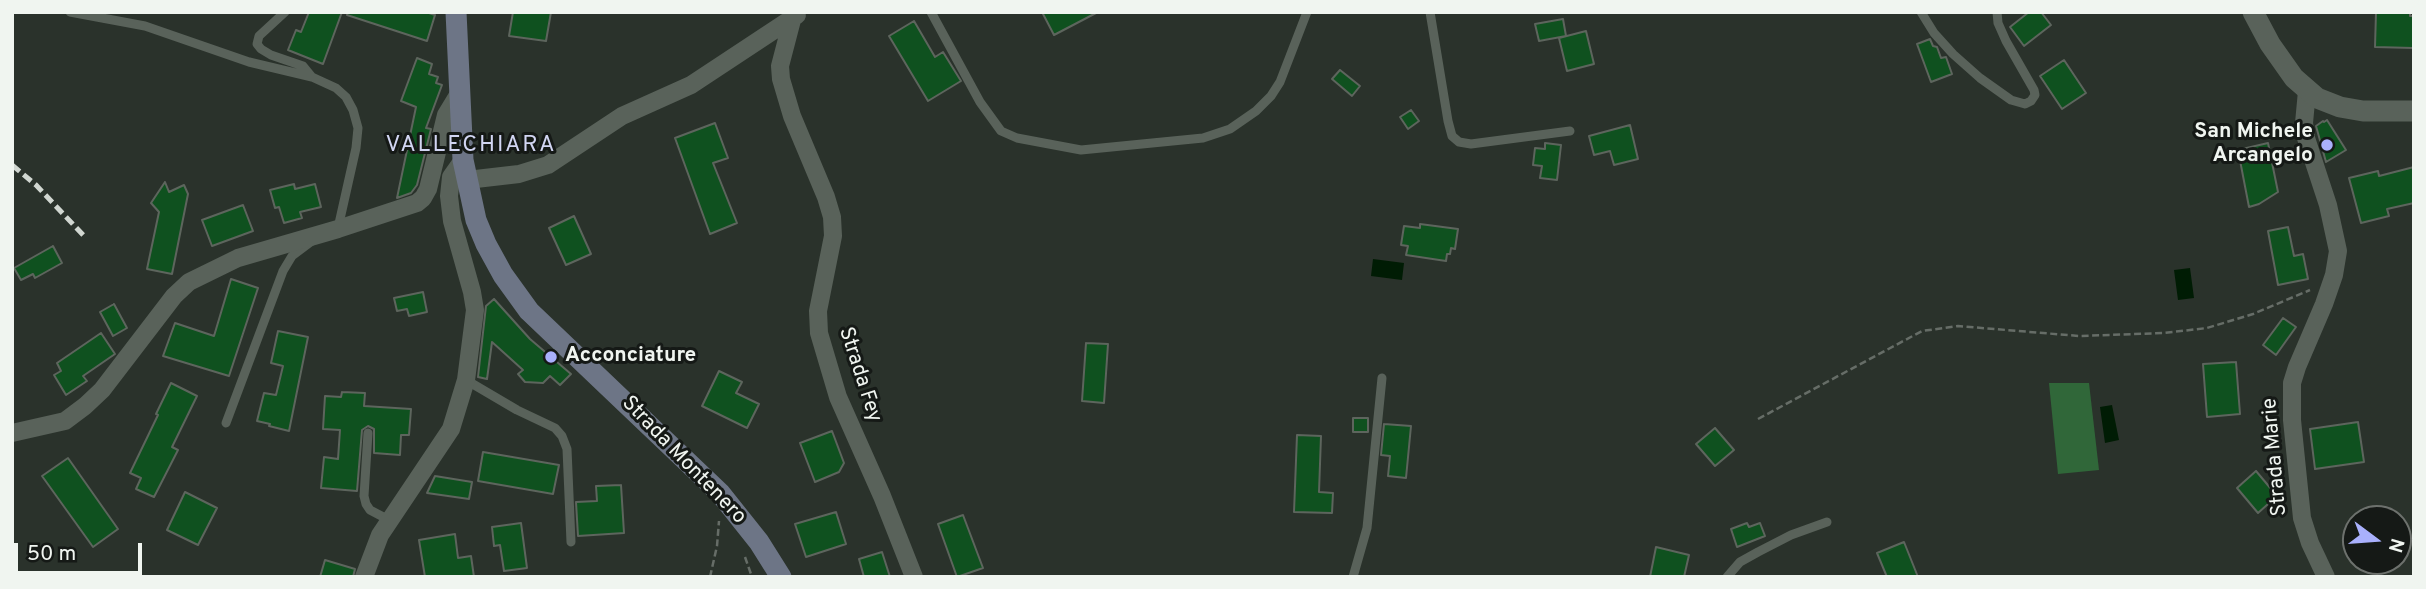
<!DOCTYPE html>
<html>
<head>
<meta charset="utf-8">
<style>
  body { margin:0 }
  #map { position:relative; width:2426px; height:589px; overflow:hidden; background:#2a322b; font-family:Overpass,sans-serif }
  canvas { display:block }
  .frame { position:absolute; inset:0; border:14px solid #f0f5f0; pointer-events:none }
  .north { position:absolute; left:2342px; top:505px; width:70px; height:70px; box-sizing:border-box; background:#151916; border:2px solid #6d716d; border-radius:50%; rotate:106deg; font-size:19px; font-weight:700; line-height:28px; text-align:center; color:#f0f5f0 }
  .north::after { content:''; display:block; margin:auto; width:24px; height:32px; background:#a9b0fc; clip-path:polygon(50% 0,100% 100%,50% 72%,0 100%) }
  .scale { position:absolute; left:14px; top:543px; width:128px; height:32px; box-sizing:border-box; border:4px solid #f0f5f0; border-top:0; padding-left:9px; font-size:21px; line-height:24px; white-space:nowrap; color:#f0f5f0; -webkit-text-stroke:5px #151916; paint-order:stroke }
</style>
</head>
<body>
<div id="map">
<canvas width="2426" height="589"></canvas>
<div class="frame"></div>
<div class="north">N</div>
<div class="scale">50 m</div>
</div>
<script>
const context = document.querySelector('canvas').getContext('2d');
context.lineJoin = 'round';
function fill(path, color) { context.fillStyle = color; context.fill(path, 'evenodd'); }
const toPath = rows => new Path2D(rows.map(r => 'M' + r).join(''));
function stroke(path, color, width, dash) { context.strokeStyle = color; context.lineWidth = width; context.lineCap = dash ? 'butt' : 'round'; context.setLineDash(dash || []); context.stroke(path); }
function drawText(font, color, halo, rows, align = 'center') {
  context.font = font + ' Overpass,sans-serif'; context.lineWidth = 6; context.setLineDash([]); context.textBaseline = 'middle'; context.strokeStyle = halo; context.fillStyle = color; for (const [text, x, y, turn = 0] of rows) {
    context.save(); context.translate(x, y); context.rotate((+turn || 0) * Math.PI / 180); context.textAlign = isNaN(turn) ? turn : align; if (halo) context.strokeText(text, 0, 0); context.fillText(text, 0, 0); context.restore();
  }
}
const green = toPath([
  [2049,383,2089,383,2099,470,2058,474]
]);
const water = toPath([
  [1373,259,1404,263,1402,280,1371,276],
  [2190,268,2194,298,2178,300,2174,270],
  [2112,405,2119,440,2105,443,2100,407]
]);
const building = toPath([
  [309,12,342,12,323,64,288,50,296,30,301,32,309,12],
  [348,12,426,12,435,15,427,41,347,15,348,12],
  [513,12,551,12,546,41,509,36,513,12],
  [1042,12,1098,12,1054,35,1042,12],
  [2029,12,2041,12,2051,25,2024,46,2010,27,2029,12],
  [2376,12,2410,12,2410,16,2414,16,2413,48,2375,47,2376,12],
  [1563,19,1566,36,1539,41,1535,24,1563,19],
  [914,21,935,57,943,52,961,81,928,101,889,36,914,21],
  [1586,31,1594,64,1567,71,1559,38,1586,31],
  [1930,39,1933,46,1937,47,1941,58,1946,57,1952,74,1931,82,1917,44,1930,39],
  [417,58,432,64,429,74,438,77,436,83,442,85,426,128,431,129,417,185,411,193,397,198,416,107,401,101,417,58],
  [2064,60,2086,93,2062,109,2040,76,2064,60],
  [1340,70,1360,86,1352,96,1332,79,1340,70],
  [1411,110,1419,121,1408,129,1400,117,1411,110],
  [2327,120,2346,150,2326,162,2316,126,2323,121,2324,122,2327,120],
  [715,123,728,158,713,163,737,223,710,234,675,138,715,123],
  [1630,125,1638,159,1614,165,1610,151,1594,155,1589,136,1630,125],
  [1545,143,1561,145,1557,180,1540,178,1542,166,1533,165,1535,148,1545,149,1545,143],
  [2268,143,2278,192,2259,204,2249,207,2238,150,2268,143],
  [2414,167,2414,203,2387,209,2389,216,2361,223,2349,178,2378,171,2379,176,2414,167],
  [165,182,169,192,184,185,188,194,172,274,147,269,159,212,151,203,165,182],
  [294,184,295,189,315,184,321,207,300,212,302,218,284,223,279,207,275,208,270,190,294,184],
  [243,205,253,231,212,246,202,220,243,205],
  [574,216,591,254,566,265,549,228,574,216],
  [1420,224,1458,229,1455,249,1451,248,1450,254,1447,254,1446,261,1406,255,1408,246,1401,245,1404,226,1420,228,1420,224],
  [2288,227,2294,256,2303,254,2308,279,2278,285,2268,231,2288,227],
  [53,246,62,263,35,278,33,274,21,280,14,268,53,246],
  [231,279,258,288,229,376,163,356,175,323,214,336,231,279],
  [423,292,427,312,409,316,407,309,397,311,394,298,423,292],
  [494,299,530,339,571,374,560,385,550,376,543,383,525,382,518,374,523,370,492,342,487,379,478,377,486,306,494,299],
  [114,304,127,328,113,336,100,312,114,304],
  [2283,318,2296,327,2276,355,2263,345,2283,318],
  [278,331,308,337,289,431,269,426,270,424,257,421,264,393,276,395,283,366,271,363,278,331],
  [101,333,115,354,83,376,87,381,66,395,54,375,61,371,57,363,101,333],
  [1086,343,1108,344,1104,403,1082,401,1086,343],
  [2236,362,2240,414,2207,417,2203,364,2236,362],
  [719,371,742,382,736,393,759,404,747,428,702,406,719,371],
  [171,383,197,396,172,447,178,450,154,497,136,489,141,478,130,473,158,415,156,414,171,383],
  [342,392,365,393,364,406,411,409,409,435,401,435,400,455,374,453,374,429,368,426,362,430,357,491,321,488,324,457,338,459,340,430,323,429,325,396,341,397,342,392],
  [1353,418,1368,418,1368,432,1353,432,1353,418],
  [2358,422,2364,462,2315,469,2310,429,2358,422],
  [1384,424,1411,426,1406,478,1388,476,1390,456,1381,455,1384,424],
  [1715,428,1734,450,1715,466,1696,444,1715,428],
  [832,431,844,463,839,472,815,482,800,443,832,431],
  [1297,435,1321,436,1319,492,1333,493,1332,513,1294,512,1297,435],
  [483,452,559,465,553,494,478,481,483,452],
  [68,458,118,529,93,547,42,476,68,458],
  [2256,471,2277,496,2258,513,2237,488,2256,471],
  [435,476,472,482,469,499,427,493,435,476],
  [621,485,624,533,578,536,576,502,597,501,596,486,621,485],
  [185,492,217,508,198,545,167,530,185,492],
  [836,512,846,544,806,557,795,524,836,512],
  [963,515,983,568,957,577,938,524,963,515],
  [521,523,527,568,504,571,500,545,494,546,492,527,521,523],
  [1747,523,1749,527,1760,523,1765,536,1737,547,1731,529,1747,523],
  [455,534,458,558,471,556,474,577,425,577,419,540,455,534],
  [1904,542,1918,577,1887,577,1877,553,1904,542],
  [1656,547,1689,555,1684,577,1650,577,1656,547],
  [882,552,890,577,864,577,859,559,882,552],
  [325,560,355,569,353,577,320,577,325,560]
]);
const path = toPath([
  [1758,419,1922,331,1958,326,2079,336,2164,333,2207,328,2253,314,2310,290],
  [745,557,752,577],
  [710,577,717,546,719,521]
]);
const service = toPath([
  [70,12,145,26,249,62,312,77,336,88,346,97,353,110,358,128,356,148,338,228],
  [285,12,259,36,257,44,261,49,271,55,303,66,312,77],
  [931,12,980,102,1001,131,1017,138,1081,150,1203,138,1230,129,1256,111,1271,96,1280,82,1307,12],
  [1430,12,1448,121,1452,136,1459,142,1471,144,1570,131],
  [1921,12,1934,33,1953,54,1980,78,2011,100,2025,104,2031,101,2035,95,2034,90,2006,41,1998,23,1997,12],
  [466,380,517,410,555,428,562,436,567,449,571,542],
  [226,423,283,271,292,256,312,241],
  [368,433,364,496,366,504,370,510,389,520],
  [1353,577,1367,528,1382,378],
  [1727,577,1740,562,1758,552,1791,535,1827,522]
]);
const minor = toPath([
  [792,20,780,66,781,79,792,116,826,197,832,217,833,236,818,311,819,333,838,397,882,496,914,577],
  [2307,91,2304,123,2306,138,2328,205,2338,251,2334,275,2324,304,2297,367,2292,383,2292,420,2302,518,2310,543,2326,577],
  [467,180,519,174,548,165,622,116,691,85,797,15],
  [12,433,65,421,85,406,102,390,174,296,189,282,238,258,338,229,417,203,423,198,428,189,446,115,460,92],
  [364,577,380,535,451,429,466,380,475,310,472,292,452,221,449,196,451,177,463,160]
]);
const tertiary = toPath([
  [2253,12,2270,44,2294,78,2317,98,2340,107,2363,111,2414,111]
]);
const secondary = toPath([
  [456,12,463,160,476,220,486,244,503,275,529,311,720,493,759,542,781,577]
]);
const rail = toPath([
  [12,165,36,185,85,237]
]);
const markers = [
  [2327,145,7,"#a9b0fc"],
  [551,357,7,"#a9b0fc"]
];
const poiNames = [
  ["San Michele",2313,133],
  ["Arcangelo",2313,157],
  ["Acconciature",565,357,"left"]
];
const streetNames = [
  ["Strada Fey",859,375,72],
  ["Strada Marie",2276,457,-95],
  ["Strada Montenero",683,461,46]
];
const neighbourhoodNames = [
  ["VALLECHIARA",471,146]
];
fill(green, '#306739');
fill(water, '#001c04');
fill(building, '#0f511f');
stroke(building, '#5d655d', 2);
stroke(path, '#666d67', 2.5, [7, 3.5]);
stroke(service, '#59625a', 9);
stroke(minor, '#59625a', 18);
stroke(tertiary, '#59625a', 21);
stroke(secondary, '#6d7586', 21);
stroke(rail, '#d1d7d1', 5, [10, 5]);
for (const [x, y, r, color] of markers) { const dot = new Path2D(); dot.arc(x, y, r, 0, 2 * Math.PI); context.fillStyle = color; context.fill(dot); stroke(dot, '#151916', 2.5); }
drawText('bold 21px', '#f0f5f0', '#151916', poiNames, 'right');
drawText('21px', '#f0f5f0', '#151916', streetNames);
context.letterSpacing = '2px';
drawText('23px', '#d2d6f3', '#151916', neighbourhoodNames);
context.letterSpacing = '0px';
</script>
</body>
</html>
